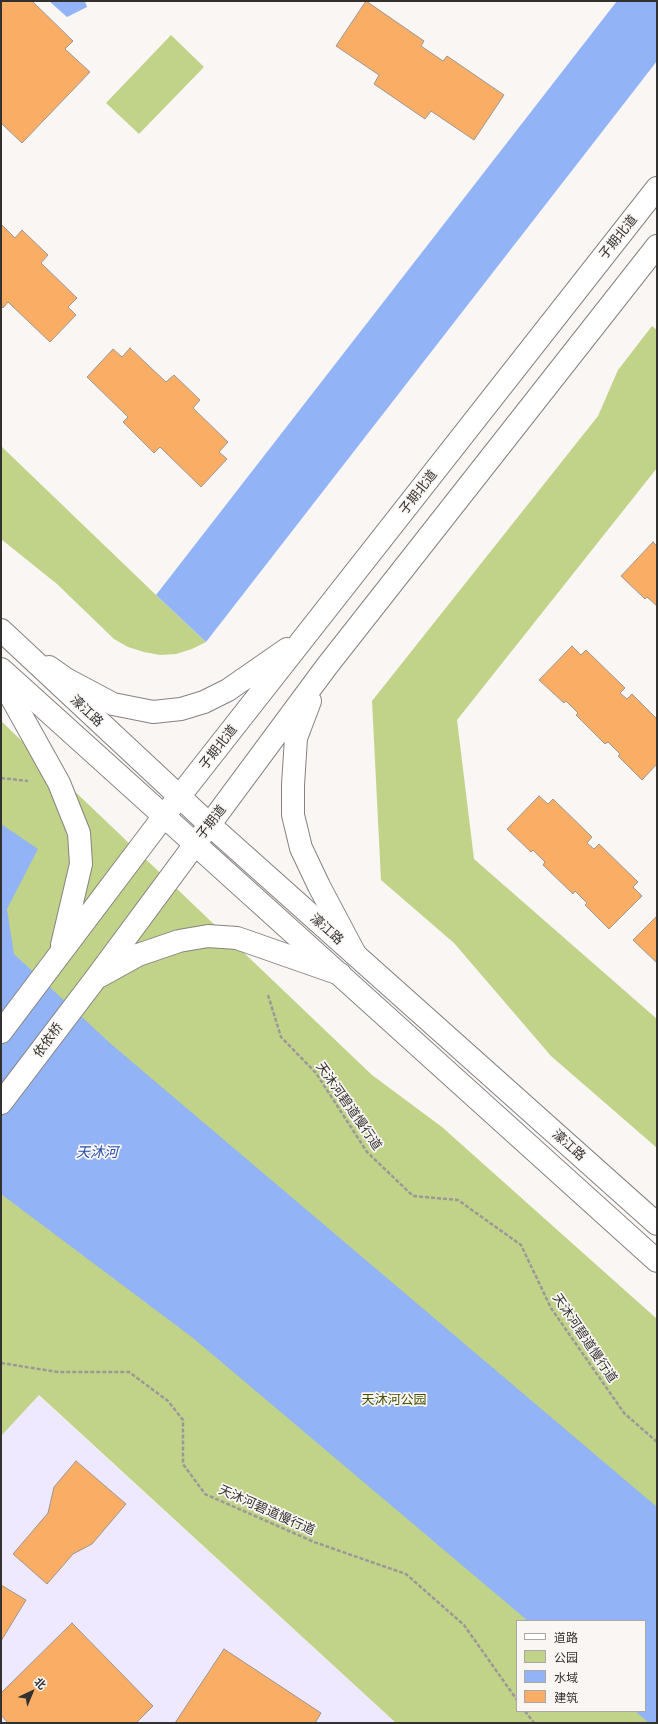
<!DOCTYPE html>
<html>
<head>
<meta charset="utf-8">
<style>
  body { margin:0 }
  #map { position:relative; width:658px; height:1724px; overflow:hidden; background:#f9f6f3; font-family:Ubuntu,"Noto Sans SC",sans-serif }
  canvas { display:block }
  .frame { position:absolute; inset:0; border:2px solid #333130; pointer-events:none }
  .legend { position:absolute; left:516px; top:1620px; width:130px; height:92px; box-sizing:border-box; background:#f9f6f3; border:1px solid #aaa7a5; margin:0; padding:5px 7px; list-style:none; font-size:12px; color:#333130 }
  .legend li { display:flex; align-items:center; gap:8px; height:20px }
  .legend b { width:20px; border:1px solid #aaa7a5 }
  .north { position:absolute; left:12px; top:1672px; width:40px; height:40px; -webkit-text-stroke:3px #f9f6f3; paint-order:stroke; rotate:44deg; font-size:11px; font-weight:700; line-height:16px; text-align:center; color:#333130 }
  .north::after { content:''; display:block; margin:auto; width:14px; height:18px; background:#333130; clip-path:polygon(50% 0,100% 100%,50% 72%,0 100%) }
</style>
</head>
<body>
<div id="map">
<canvas width="658" height="1724"></canvas>
<div class="frame"></div>
<ul class="legend">
<li><b style="height:5px;background:#fff"></b>道路</li>
<li><b style="height:11px;background:#c1d389"></b>公园</li>
<li><b style="height:11px;background:#92b4f6"></b>水域</li>
<li><b style="height:11px;background:#faad64"></b>建筑</li>
</ul>
<div class="north">北</div>
</div>
<script>
const context = document.querySelector('canvas').getContext('2d');
context.lineJoin = 'round';
function fill(path, color) { context.fillStyle = color; context.fill(path, 'evenodd'); }
const toPath = rows => new Path2D(rows.map(r => 'M' + r).join(''));
function stroke(path, color, width, dash) { context.strokeStyle = color; context.lineWidth = width; context.lineCap = dash ? 'butt' : 'round'; context.setLineDash(dash || []); context.stroke(path); }
function drawText(font, color, halo, rows, align = 'center') {
  context.font = font + ' Ubuntu,"Noto Sans SC",sans-serif'; context.lineWidth = 3.5; context.setLineDash([]); context.textBaseline = 'middle'; context.strokeStyle = halo; context.fillStyle = color; for (const [text, x, y, turn = 0] of rows) {
    context.save(); context.translate(x, y); context.rotate((+turn || 0) * Math.PI / 180); context.textAlign = isNaN(turn) ? turn : align; if (halo) context.strokeText(text, 0, 0); context.fillText(text, 0, 0); context.restore();
  }
}
const commercial = toPath([
  [1,1360,38,1395,396,1723,1,1723]
]);
const green = toPath([
  [171,35,204,67,139,134,106,103],
  [652,326,657,330,657,468,457,720,474,859,657,1019,657,1148,551,1056,454,943,381,880,372,701,598,416,618,370],
  [1,446,156,595,206,642,192,649,176,654,160,655,144,652,128,647,114,639,57,584,1,539],
  [1,721,372,1075,442,1127,657,1319,657,1723,396,1723,39,1395,1,1436],
  [517,1621,645,1621,645,1711,517,1711]
]);
const water = toPath([
  [49,1,85,1,87,7,67,17],
  [617,1,657,1,657,61,206,642,156,595],
  [1,824,38,849,7,909,14,954,111,1044,657,1507,657,1723,649,1723,635,1711,645,1711,645,1621,528,1621,193,1338,1,1194]
]);
const building = toPath([
  [1,1,32,1,73,41,65,49,90,72,22,143,1,123,1,1],
  [366,1,424,41,421,46,443,61,447,56,504,95,474,140,431,111,425,119,374,84,379,75,336,46,366,1],
  [1,224,15,238,22,230,48,255,41,263,77,298,68,307,76,315,50,342,8,302,3,308,1,306,1,224],
  [130,348,166,382,174,375,200,400,193,408,228,442,219,452,227,459,201,487,160,447,154,453,123,422,128,417,87,377,113,349,122,357,130,348],
  [653,542,657,546,657,606,647,597,645,599,621,576,653,542],
  [572,646,581,655,586,650,625,688,620,693,627,699,632,694,657,719,657,764,642,780,618,756,620,754,608,742,605,744,576,715,578,713,566,701,564,703,539,680,572,646],
  [539,796,548,804,553,799,592,837,587,843,594,849,599,844,638,882,633,887,642,896,609,929,585,905,587,903,575,891,573,894,543,865,545,862,533,850,531,852,507,829,539,796],
  [657,916,657,963,633,940,657,916],
  [76,1461,126,1504,92,1544,73,1554,47,1584,13,1554,48,1513,54,1487,76,1461],
  [1,1585,26,1600,1,1641,1,1585],
  [72,1623,153,1706,136,1723,8,1723,1,1715,1,1693,72,1623],
  [224,1649,321,1713,315,1723,175,1723,224,1649]
]);
const path = toPath([
  [1,778,28,781],
  [268,995,281,1037,316,1073,367,1152,413,1196,458,1200,521,1245,551,1308,624,1413,657,1442],
  [1,1363,58,1372,129,1372,168,1401,183,1420,183,1464,205,1494,314,1542,406,1574,464,1625,517,1700],
  [525,1711,534,1723]
]);
const minor = toPath([
  [49,667,66,679,113,704,153,712,181,709,204,702,228,690,287,649],
  [1,679,59,783,79,833,81,864,62,945],
  [310,701,296,738,293,785,293,815,301,848,319,886,355,954],
  [100,976,138,955,179,941,208,936,237,938,340,974],
  [1,1032,164,816,657,188],
  [1,1103,96,978,327,666,657,246]
]);
const major = toPath([
  [1,630,210,825,657,1224],
  [1,669,657,1261]
]);
const streetNames = [
  ["子期北道",618,237,-51],
  ["子期北道",418,492,-52],
  ["濠江路",87,711,43],
  ["子期北道",218,747,-52],
  ["子期道",211,822,-52],
  ["濠江路",327,929,42],
  ["依依桥",48,1040,-53],
  ["天沐河碧道慢行道",349,1106,55],
  ["濠江路",569,1145,42],
  ["天沐河碧道慢行道",585,1338,56],
  ["天沐河碧道慢行道",267,1510,24]
];
const parkNames = [
  ["天沐河公园",394,1400]
];
const waterNames = [
  ["天沐河",97,1152]
];
fill(commercial, '#eee9ff');
fill(green, '#c1d389');
fill(water, '#92b4f6');
fill(building, '#faad64');
stroke(building, '#9b9795', 1);
stroke(minor, '#868280', 24);
stroke(major, '#868280', 24);
stroke(path, '#9b9997', 2.5, [4, 2]);
stroke(minor, '#fff', 22);
stroke(major, '#fff', 22);
drawText('13px', '#333130', '#f9f6f3', streetNames);
drawText('13px', '#435003', '#f9f6f3', parkNames);
drawText('italic 14px', '#244eab', '#f9f6f3', waterNames);
</script>
</body>
</html>
